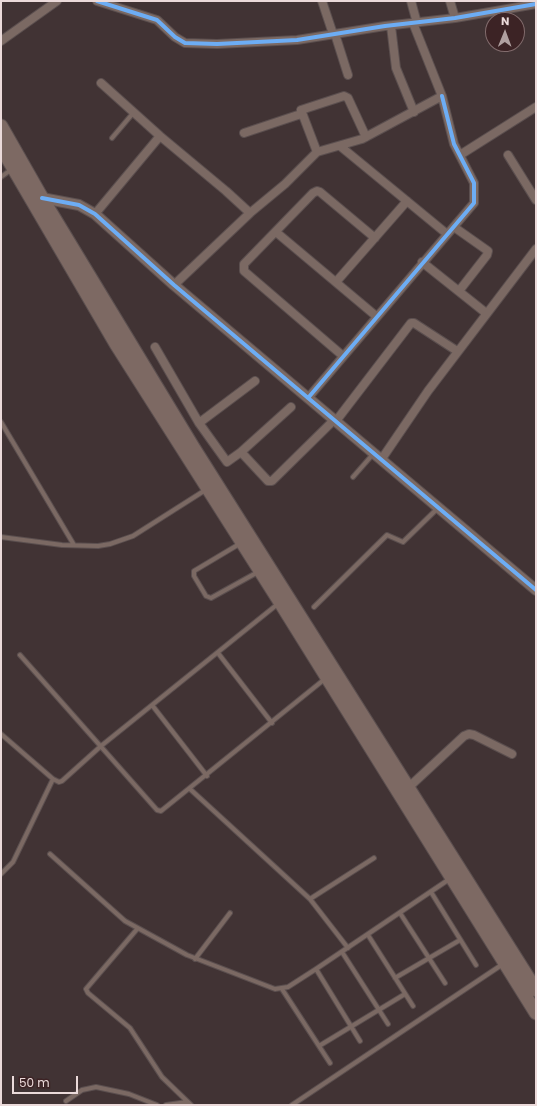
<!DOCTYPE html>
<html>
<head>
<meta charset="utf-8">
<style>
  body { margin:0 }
  #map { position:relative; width:537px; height:1106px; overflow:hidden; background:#413334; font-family:Poppins,sans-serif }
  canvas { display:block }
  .frame { position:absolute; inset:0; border:2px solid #ebdada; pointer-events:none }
  .north { position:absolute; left:485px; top:12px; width:40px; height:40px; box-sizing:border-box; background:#3c2325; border:1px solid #826c6d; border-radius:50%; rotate:1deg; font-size:11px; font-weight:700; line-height:16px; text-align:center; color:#ebdada }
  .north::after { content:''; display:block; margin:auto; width:14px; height:18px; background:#b0a0a0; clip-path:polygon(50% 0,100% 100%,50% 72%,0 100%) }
  .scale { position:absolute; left:12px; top:1076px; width:66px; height:18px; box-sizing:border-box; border:2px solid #ebdada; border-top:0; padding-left:5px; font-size:12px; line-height:14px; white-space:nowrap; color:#ebdada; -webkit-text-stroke:3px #3c2325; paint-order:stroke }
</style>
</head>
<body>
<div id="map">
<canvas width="537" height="1106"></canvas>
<div class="frame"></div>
<div class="north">N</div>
<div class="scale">50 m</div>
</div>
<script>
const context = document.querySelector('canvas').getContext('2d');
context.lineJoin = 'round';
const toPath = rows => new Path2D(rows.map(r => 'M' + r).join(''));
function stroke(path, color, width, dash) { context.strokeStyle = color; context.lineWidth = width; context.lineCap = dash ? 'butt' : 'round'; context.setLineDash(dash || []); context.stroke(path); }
const service = toPath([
  [112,138,134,112],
  [1,177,12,169],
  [1,422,74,545],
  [353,477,374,453],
  [1,537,62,545,98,546,110,544,133,536,207,489],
  [241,543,194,571,194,576,206,596,211,598,258,572],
  [314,607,387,535,403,542,438,508],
  [218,653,272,723],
  [20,655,157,810,161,811,326,678],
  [152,705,207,776],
  [1,734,53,779,59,782,62,781,101,746,279,603],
  [190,789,310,899,348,948],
  [50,854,125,921,187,955,275,989,288,987,316,969,451,878],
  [1,874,13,862,53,779],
  [431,892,476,965],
  [310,899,374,858],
  [400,913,445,983],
  [138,928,86,989,88,993,130,1028,162,1077,191,1105],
  [368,935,413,1006],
  [342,952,388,1024],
  [195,959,230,913],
  [316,969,360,1041],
  [395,978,460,940],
  [282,989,330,1063],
  [319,1046,405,994],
  [66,1101,82,1090,96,1087,129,1094,157,1105],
  [166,1105,187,1102],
  [292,1105,503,964]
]);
const minor = toPath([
  [97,1,157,20,175,37,185,43,217,44,297,40,385,26,455,18,536,4],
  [322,1,333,34],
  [411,1,417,23],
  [450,1,455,18],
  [391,26,396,68,414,112],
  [335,34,348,75],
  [1,41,57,1],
  [101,83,160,136,226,191,250,213],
  [244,133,301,114],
  [340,146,447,234],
  [317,152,301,110,344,96,348,98,366,137],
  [460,155,536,107],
  [508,155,536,200],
  [95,214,160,136],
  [454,227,488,251,487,255,459,291],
  [276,232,376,316],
  [422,262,486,313],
  [336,282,407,201],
  [174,285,250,213,285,184,317,152,362,139,442,96,413,23],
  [155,347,199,423,227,462,241,452,291,407],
  [343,356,244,271,244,264,313,193,317,191,320,192,375,238],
  [308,398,474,203,474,183,454,144,442,96],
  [336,421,411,323,414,323,457,351],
  [199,423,255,381],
  [241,452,268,481,272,481,334,420],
  [381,460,428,391,536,249],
  [409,787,464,736,469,734,474,735,512,754]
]);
const tertiary = toPath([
  [42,198,79,205,95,214,174,285,536,590]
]);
const primary = toPath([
  [1,126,42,198,193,447,536,990],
  [1,147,116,344,280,602,536,1013]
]);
const cycleway = toPath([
  [97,1,157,20,175,37,185,43,217,44,297,40,385,26,455,18,536,4],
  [42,198,79,205,95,214,174,285,536,590],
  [308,398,474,203,474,183,454,144,442,96]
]);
stroke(service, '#5b4f4f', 6);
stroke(minor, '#5b4f4f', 10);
stroke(tertiary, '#5b4f4f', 12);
stroke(primary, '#5b4f4f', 15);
stroke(service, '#7b6963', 4);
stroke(minor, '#7b6963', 8);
stroke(tertiary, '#7b6963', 10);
stroke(primary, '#7d6963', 13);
stroke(cycleway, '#6dadf4', 4);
</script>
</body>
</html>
